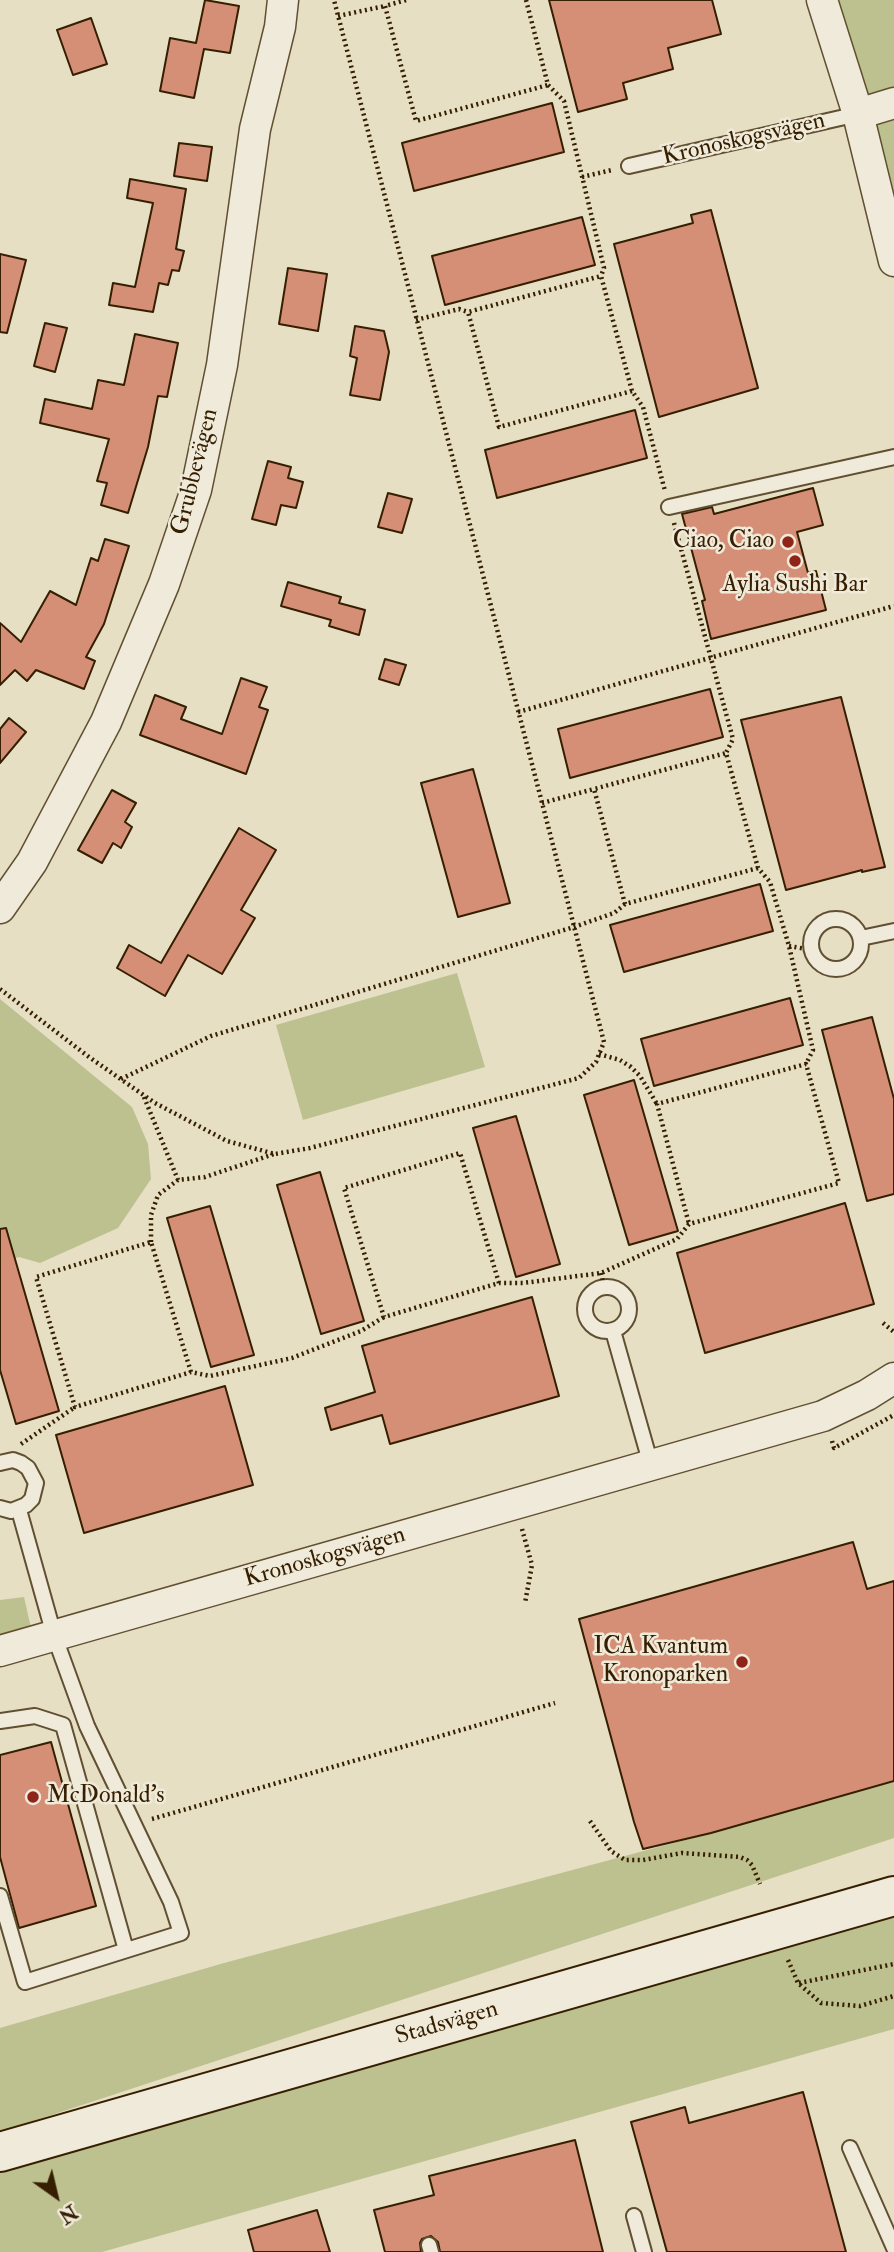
<!DOCTYPE html>
<html>
<head>
<meta charset="utf-8">
<style>
  body { margin:0 }
  #map { position:relative; width:894px; height:2252px; overflow:hidden; background:#e6dfc4; font-family:"IM FELL Double Pica",serif }
  canvas { display:block }
  .north { position:absolute; left:21px; top:2161px; width:70px; height:70px; -webkit-text-stroke:5px #efead9; paint-order:stroke; rotate:146deg; font-size:19px; font-weight:700; line-height:28px; text-align:center; color:#351f00 }
  .north::after { content:''; display:block; margin:auto; width:24px; height:32px; background:#351f00; clip-path:polygon(50% 0,100% 100%,50% 72%,0 100%) }
</style>
</head>
<body>
<div id="map">
<canvas width="894" height="2252"></canvas>
<div class="north">N</div>
</div>
<script>
const context = document.querySelector('canvas').getContext('2d');
context.lineJoin = 'round';
function fill(path, color) { context.fillStyle = color; context.fill(path, 'evenodd'); }
const toPath = rows => new Path2D(rows.map(r => 'M' + r).join(''));
function stroke(path, color, width, dash) { context.strokeStyle = color; context.lineWidth = width; context.lineCap = dash ? 'butt' : 'round'; context.setLineDash(dash || []); context.stroke(path); }
function drawText(font, color, halo, rows, align = 'center') {
  context.font = font + ' "IM FELL Double Pica",serif'; context.lineWidth = 5; context.setLineDash([]); context.textBaseline = 'middle'; context.strokeStyle = halo; context.fillStyle = color; for (const [text, x, y, turn = 0] of rows) {
    context.save(); context.translate(x, y); context.rotate((+turn || 0) * Math.PI / 180); context.textAlign = isNaN(turn) ? turn : align; if (halo) context.strokeText(text, 0, 0); context.fillText(text, 0, 0); context.restore();
  }
}
const green = toPath([
  [822,0,894,0,894,261],
  [457,973,485,1067,303,1120,276,1025],
  [0,999,132,1107,148,1144,151,1179,118,1228,40,1263,19,1257,0,1263],
  [24,1597,34,1641,0,1651,0,1600],
  [894,1781,894,1838,0,2132,0,2028,224,1963,711,1833],
  [894,1896,894,2029,102,2252,0,2252,0,2152]
]);
const building = toPath([
  [205,0,239,6,230,53,204,49,194,98,160,91,170,38,196,43,205,0],
  [549,0,712,0,721,34,668,48,673,69,623,83,627,99,578,112,549,0],
  [91,18,107,64,73,75,57,30,91,18],
  [552,103,564,152,414,191,402,143,552,103],
  [179,143,212,147,207,181,174,176,179,143],
  [130,179,186,189,176,249,184,251,179,271,172,270,168,285,159,283,153,312,109,305,113,283,135,287,153,203,127,198,130,179],
  [711,210,758,388,659,417,614,244,693,223,691,215,711,210],
  [582,217,595,265,445,305,432,256,582,217],
  [0,254,26,260,7,333,0,332,0,254],
  [288,268,327,274,318,331,279,324,288,268],
  [45,323,67,328,55,372,34,366,45,323],
  [355,326,384,331,389,352,380,400,350,395,357,358,350,356,355,326],
  [135,334,178,343,167,397,158,396,148,447,128,513,101,505,107,483,97,481,109,439,40,423,45,399,92,409,98,380,124,385,135,334],
  [635,410,647,458,497,498,485,450,635,410],
  [268,461,291,467,288,478,303,482,296,508,281,505,276,525,252,519,268,461],
  [813,488,823,525,797,532,808,573,816,571,826,610,711,639,702,601,705,600,682,514,712,507,714,514,813,488],
  [388,493,412,499,402,533,378,527,388,493],
  [105,539,129,546,104,624,86,657,95,661,84,689,36,670,27,681,15,670,0,685,0,623,21,642,50,591,76,605,91,558,98,561,105,539],
  [288,582,341,597,339,603,365,610,359,635,329,626,331,620,281,606,288,582],
  [385,659,406,665,399,685,379,679,385,659],
  [241,678,267,687,259,707,268,710,246,774,140,735,155,695,186,707,181,719,222,734,241,678],
  [710,689,723,737,570,778,558,729,710,689],
  [841,697,885,867,862,872,862,870,786,890,741,720,841,697],
  [9,718,26,732,0,763,0,729,9,718],
  [473,769,510,903,458,917,421,783,473,769],
  [112,790,136,803,125,822,132,827,121,848,113,843,102,863,78,850,112,790],
  [239,828,276,850,241,910,255,918,222,974,188,955,165,996,117,968,129,945,161,963,239,828],
  [760,884,773,931,624,972,610,925,760,884],
  [790,998,803,1045,654,1086,641,1039,790,998],
  [872,1017,894,1099,894,1194,867,1201,822,1030,872,1017],
  [634,1080,678,1231,629,1245,584,1095,634,1080],
  [516,1116,560,1264,516,1277,473,1128,516,1116],
  [320,1172,364,1321,321,1334,277,1185,320,1172],
  [845,1203,874,1304,705,1353,677,1253,845,1203],
  [210,1206,254,1355,211,1367,167,1218,210,1206],
  [6,1228,59,1411,16,1424,0,1370,0,1229,6,1228],
  [532,1297,559,1396,390,1444,382,1415,331,1430,325,1408,375,1392,362,1346,532,1297],
  [225,1386,253,1485,84,1533,56,1435,225,1386],
  [853,1542,867,1589,894,1581,894,1781,711,1833,643,1849,634,1822,579,1619,853,1542],
  [51,1742,96,1906,19,1928,0,1857,0,1755,51,1742],
  [803,2092,846,2252,667,2252,631,2122,685,2107,689,2123,803,2092],
  [575,2140,603,2252,440,2252,438,2242,431,2236,422,2239,420,2243,421,2252,385,2252,374,2210,434,2195,429,2176,575,2140],
  [317,2210,330,2252,254,2252,248,2230,317,2210]
]);
const path = toPath([
  [406,0,385,6,416,121,548,85],
  [526,0,548,85,564,101,604,268,601,276],
  [338,16,385,6],
  [582,177,612,170],
  [416,320,459,309,468,312],
  [632,391,499,427,468,312,601,276,632,391,643,407,665,491],
  [674,523,733,739,726,753],
  [518,712,894,606],
  [542,803,594,789],
  [758,868,625,904,594,789,726,753,758,868,770,882,789,946,813,1050,806,1064],
  [789,946,812,950],
  [0,989,89,1057,155,1103,227,1141,275,1154,310,1148,579,1078,596,1062,604,1042,334,0],
  [599,1054,620,1060,631,1067,640,1076,657,1104],
  [121,1079,211,1036,574,927,614,913,625,904],
  [144,1097,178,1180,205,1177,274,1154],
  [151,1242,151,1215,158,1195,178,1180],
  [601,1273,604,1287],
  [499,1283,460,1153,344,1188,384,1317,499,1283,523,1283,601,1273,677,1239,689,1224,839,1183,806,1064,657,1104,689,1224],
  [883,1323,894,1332],
  [191,1372,151,1242,36,1277,75,1407,191,1372,210,1376,292,1358,361,1331,384,1317],
  [832,1441,834,1448,894,1415],
  [21,1444,75,1407],
  [522,1529,532,1565,525,1603],
  [152,1819,555,1703],
  [590,1821,611,1851,625,1860,643,1860,682,1853,740,1857,747,1860,752,1865,760,1884],
  [788,1960,798,1983,821,2003,860,2006,894,1996],
  [799,1983,894,1964]
]);
const service = toPath([
  [629,166,858,114],
  [669,507,894,457],
  '811 944a25 25 0 1 1 50 0a25 25 0 1 1-50 0Z',
  [861,938,894,931],
  '585 1309a22 22 0 1 1 44 0a22 22 0 1 1-44 0Z',
  [613,1331,651,1465],
  [0,1463,13,1460,21,1463,28,1468,36,1483,32,1499,26,1505,11,1511,0,1508],
  [0,1721,35,1716,63,1725,126,1950],
  [0,1896,25,1982,181,1933,171,1902,87,1726,54,1635,19,1510],
  [850,2148,894,2248],
  [634,2216,644,2252],
  [429,2245,431,2252]
]);
const minor = toPath([
  [822,0,858,114,894,261],
  [858,114,894,103],
  [0,908,32,862,106,722,164,584,196,490,222,365,255,129,280,27,283,0],
  [0,1651,823,1416,867,1395,894,1378]
]);
const secondary = toPath([
  [0,2152,894,1896]
]);
const markers = [
  [788,542,7,"#8f2418"],
  [795,561,7,"#8f2418"],
  [742,1662,7,"#8f2418"],
  [33,1797,7,"#8f2418"]
];
const streetNames = [
  ["Kronoskogsvägen",744,140,-13],
  ["Grubbevägen",196,472,-76],
  ["Kronoskogsvägen",325,1558,-16],
  ["Stadsvägen",447,2024,-16]
];
const poiNames = [
  ["Ciao, Ciao",774,542],
  ["Aylia Sushi Bar",795,586,"center"],
  ["ICA Kvantum",728,1648],
  ["Kronoparken",728,1676],
  ["McDonald's",47,1797,"left"]
];
fill(green, '#bdc08f');
fill(building, '#d58f76');
stroke(building, '#351f00', 2);
stroke(service, '#614f31', 18);
stroke(minor, '#614f31', 33);
stroke(secondary, '#351f00', 42);
stroke(path, '#351f00', 4.5, [2, 3.5]);
stroke(service, '#efead9', 14);
stroke(minor, '#efead9', 30);
stroke(secondary, '#efead9', 38);
for (const [x, y, r, color] of markers) { const dot = new Path2D(); dot.arc(x, y, r, 0, 2 * Math.PI); context.fillStyle = color; context.fill(dot); stroke(dot, '#efead9', 2.5); }
drawText('24px', '#351f00', '#efead9', streetNames);
drawText('24px', '#351f00', '#efead9', poiNames, 'right');
</script>
</body>
</html>
